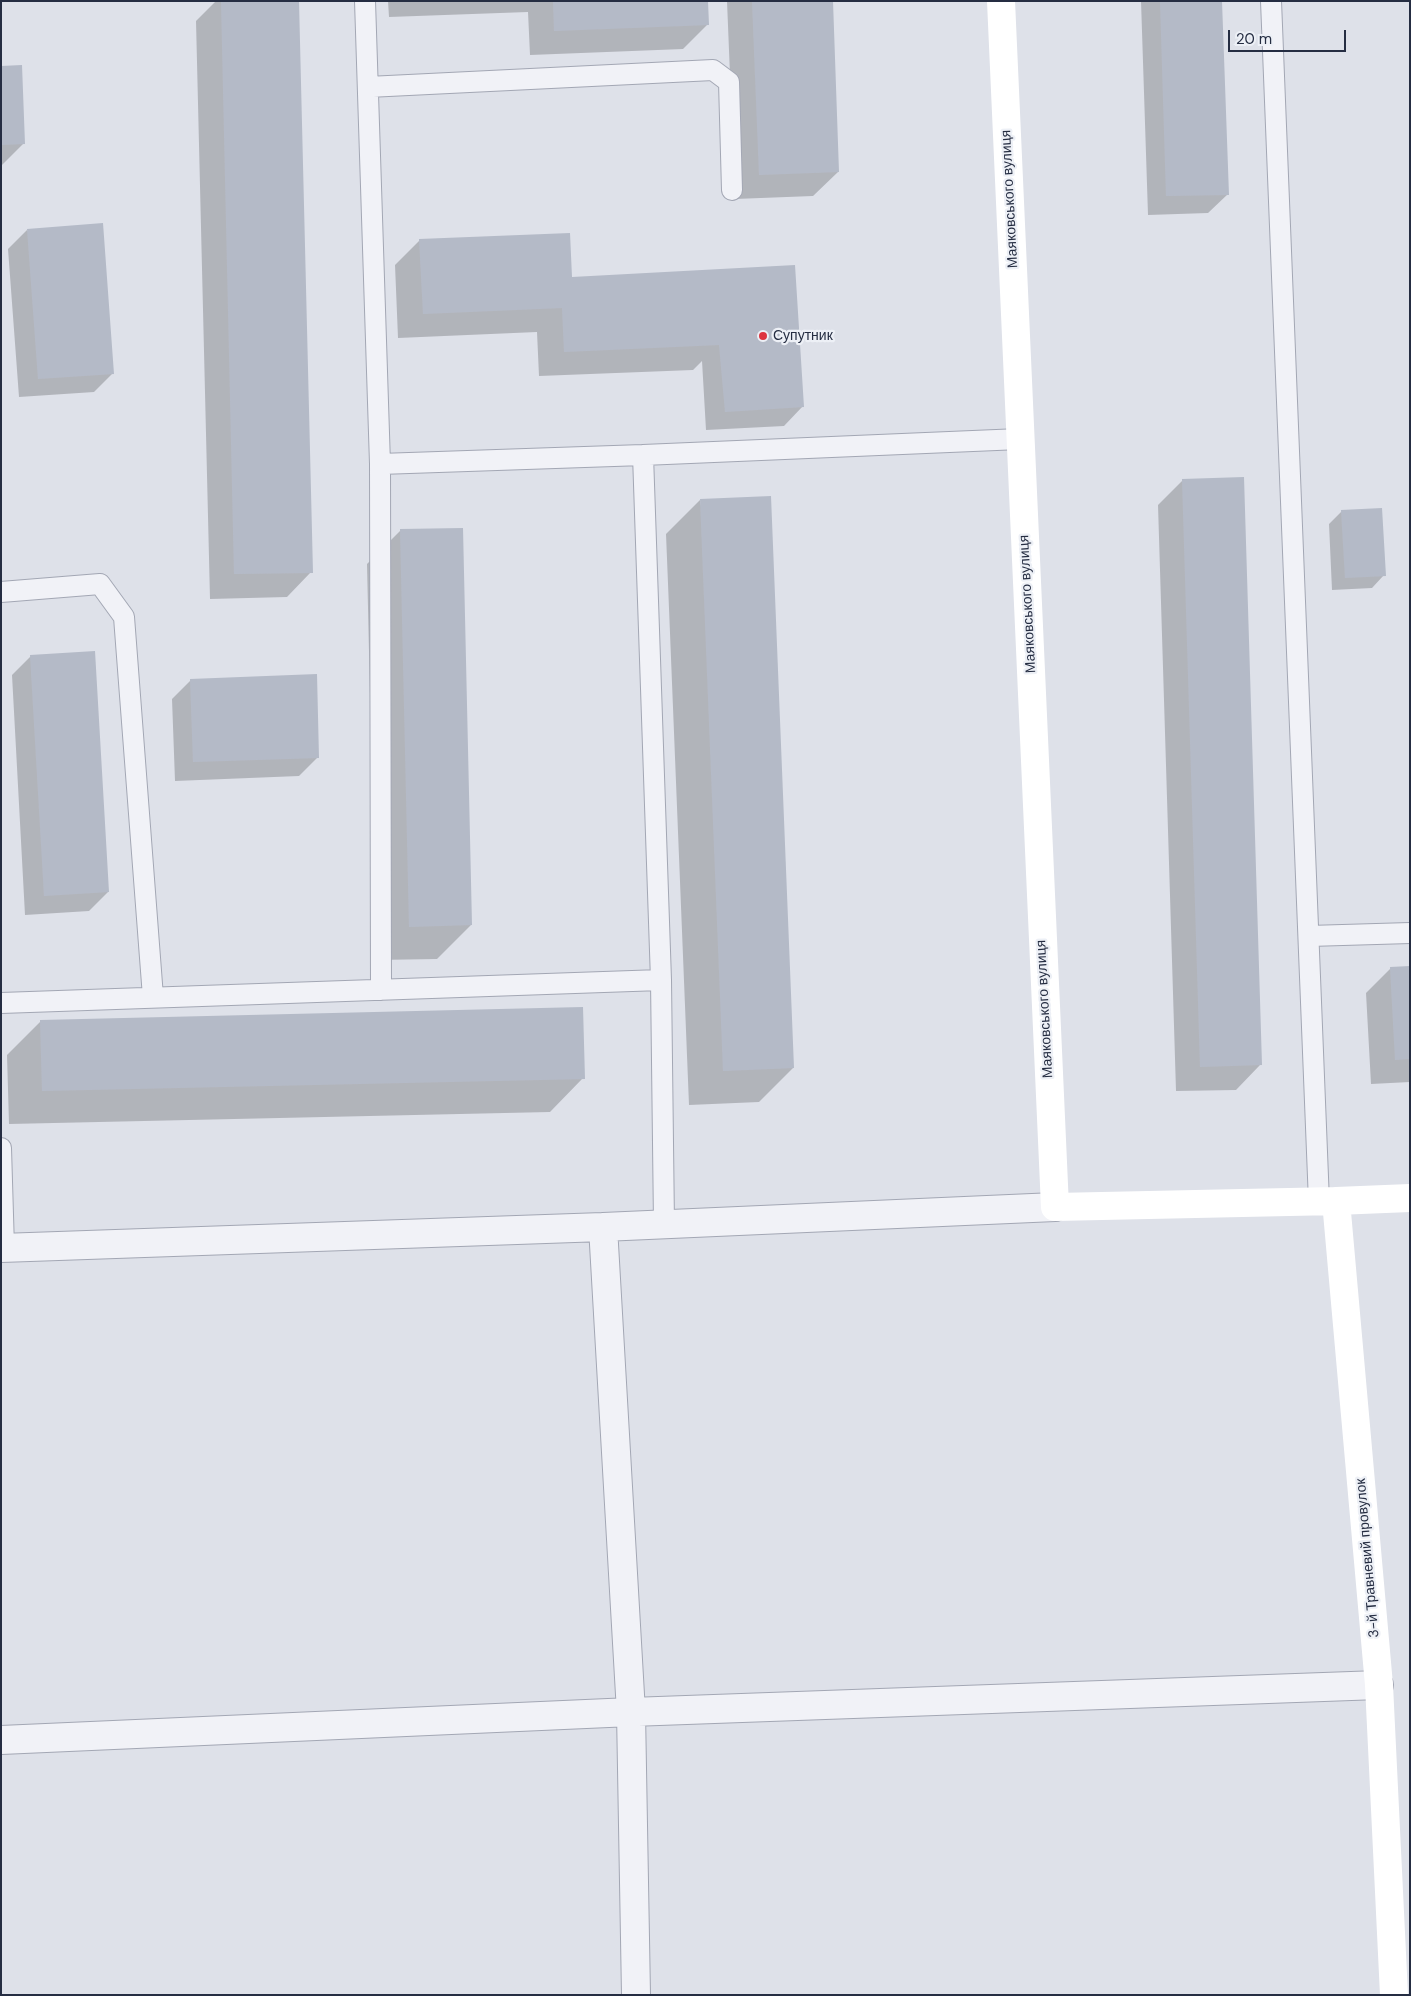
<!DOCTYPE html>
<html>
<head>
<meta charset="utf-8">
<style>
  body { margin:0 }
  #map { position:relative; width:1411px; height:1996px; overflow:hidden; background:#dee1e9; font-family:"DM Sans",sans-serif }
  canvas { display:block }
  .frame { position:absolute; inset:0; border:2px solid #252d42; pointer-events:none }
  .scale { position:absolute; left:1228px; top:30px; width:118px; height:22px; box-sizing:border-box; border:2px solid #252d42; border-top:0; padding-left:6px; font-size:15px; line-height:18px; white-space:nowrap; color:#252d42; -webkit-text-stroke:4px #edf0f6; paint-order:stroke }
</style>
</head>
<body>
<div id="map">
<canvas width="1411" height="1996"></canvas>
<div class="frame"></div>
<div class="scale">20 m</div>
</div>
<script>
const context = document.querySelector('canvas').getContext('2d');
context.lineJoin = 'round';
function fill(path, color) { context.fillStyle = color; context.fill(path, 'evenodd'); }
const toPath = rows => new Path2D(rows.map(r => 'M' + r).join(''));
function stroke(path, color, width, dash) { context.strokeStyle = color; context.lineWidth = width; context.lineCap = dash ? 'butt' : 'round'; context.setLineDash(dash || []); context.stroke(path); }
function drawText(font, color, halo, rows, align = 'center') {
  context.font = font + ' "DM Sans",sans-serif'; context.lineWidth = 4.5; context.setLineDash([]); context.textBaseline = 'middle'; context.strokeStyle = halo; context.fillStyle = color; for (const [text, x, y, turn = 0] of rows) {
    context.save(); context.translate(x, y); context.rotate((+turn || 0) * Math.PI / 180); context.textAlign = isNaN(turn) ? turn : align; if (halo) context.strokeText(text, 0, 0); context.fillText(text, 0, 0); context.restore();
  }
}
const shadow = toPath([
  [216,1,298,1,311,572,287,597,210,599,196,21],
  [388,1,707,1,708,24,683,49,530,55,528,12,389,17],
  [727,1,831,1,838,172,813,196,735,199],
  [1141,1,1221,1,1228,194,1208,213,1148,215],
  [1,67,24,143,1,166],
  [27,230,113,373,94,392,19,397,8,249],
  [420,240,571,278,716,272,803,406,784,426,706,430,702,361,693,370,539,376,537,332,398,338,395,265],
  [1183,480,1260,1065,1236,1090,1176,1091,1158,505],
  [700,500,793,1068,759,1102,689,1105,666,534],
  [1342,511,1384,575,1372,588,1332,590,1329,524],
  [401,530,471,925,437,959,376,960,367,564],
  [31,656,108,892,89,911,25,915,12,675],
  [191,680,318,757,299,776,175,781,172,699],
  [1410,967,1410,1082,1371,1084,1366,993,1391,968],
  [41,1021,583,1078,550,1112,9,1124,7,1055]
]);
const building = toPath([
  [221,1,299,1,313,573,234,574],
  [553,1,708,1,709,25,554,31],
  [752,1,833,1,839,172,759,175],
  [1160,1,1222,1,1229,195,1166,196],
  [22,65,25,144,1,145,1,66],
  [103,223,114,374,38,379,27,229],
  [570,233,572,277,795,265,804,407,725,412,719,345,564,352,562,308,423,314,419,239],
  [1244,477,1262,1065,1200,1067,1182,479],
  [771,496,794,1068,723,1071,700,499],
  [1382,508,1386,576,1345,578,1341,510],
  [463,528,472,925,409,927,400,529],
  [95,651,109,892,44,896,30,655],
  [317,674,319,758,193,762,190,679],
  [1410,966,1410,1059,1395,1060,1390,967],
  [583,1007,585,1079,42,1091,40,1020]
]);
const lane = toPath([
  [365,1,380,464,643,455,661,980],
  [1271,1,1319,1202],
  [368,87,713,70,729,82,732,190],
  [643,455,1020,439],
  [380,464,381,990],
  [1,592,100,584,124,617,153,997],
  [1309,936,1410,933],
  [1,1003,661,980,664,1224],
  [1,1148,4,1248]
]);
const street = toPath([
  [603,1227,631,1712,636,1995],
  [1,1248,603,1227,1055,1207],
  [1,1740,631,1712,1379,1685]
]);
const secondary = toPath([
  [1001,1,1055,1207,1336,1201,1379,1685,1394,1995],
  [1336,1201,1410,1198]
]);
const markers = [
  [763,336,5,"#dd343f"]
];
const streetNames = [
  ["Маяковського вулиця",1010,199,-93],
  ["Маяковського вулиця",1028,604,-93],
  ["Маяковського вулиця",1045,1009,-93],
  ["3-й Травневий провулок",1368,1558,-95]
];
const poiNames = [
  ["Супутник",773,336]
];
fill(shadow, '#0003');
fill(building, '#b4bac7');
stroke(lane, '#a3a7b4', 22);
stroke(street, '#a3a7b4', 30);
stroke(lane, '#f1f2f7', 20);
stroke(street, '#f1f2f7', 28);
stroke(secondary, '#fff', 28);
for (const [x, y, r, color] of markers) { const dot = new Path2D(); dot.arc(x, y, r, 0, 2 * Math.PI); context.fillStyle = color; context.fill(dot); stroke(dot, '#edf0f6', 2); }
drawText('14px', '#252d42', '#edf0f6', streetNames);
drawText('14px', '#252d42', '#edf0f6', poiNames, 'left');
</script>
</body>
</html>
